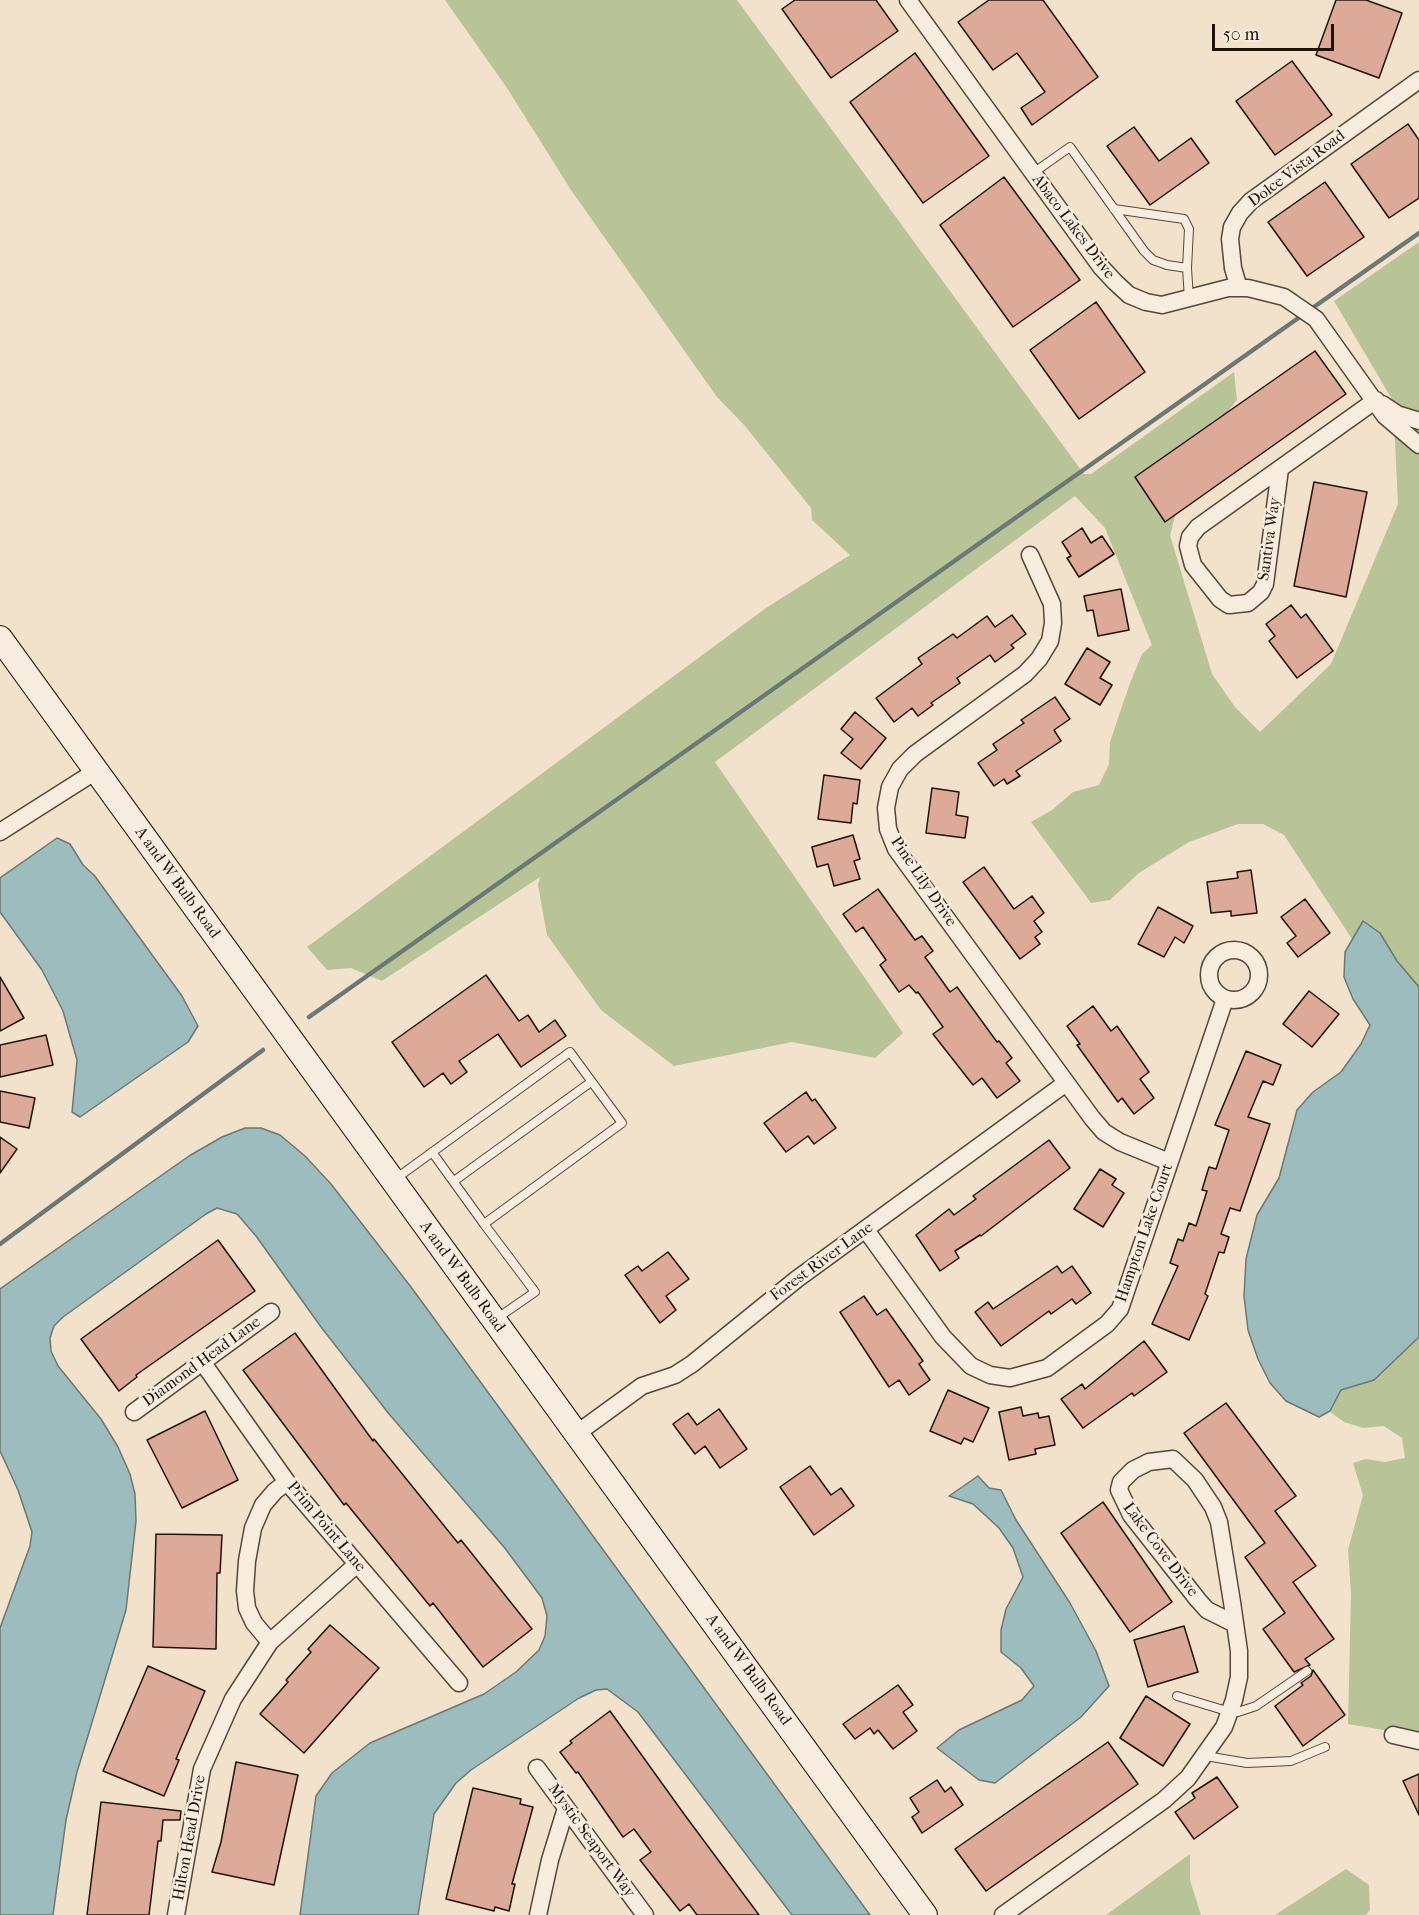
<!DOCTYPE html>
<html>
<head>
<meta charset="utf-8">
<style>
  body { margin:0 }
  #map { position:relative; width:1419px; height:1915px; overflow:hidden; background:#f3e2cb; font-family:"IM FELL French Canon",serif }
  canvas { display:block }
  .scale { position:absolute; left:1212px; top:24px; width:122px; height:27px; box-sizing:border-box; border:3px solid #201308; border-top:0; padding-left:8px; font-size:18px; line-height:21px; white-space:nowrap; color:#201308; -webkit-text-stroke:4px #f7ecdd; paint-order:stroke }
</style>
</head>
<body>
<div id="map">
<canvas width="1419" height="1915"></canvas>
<div class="scale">50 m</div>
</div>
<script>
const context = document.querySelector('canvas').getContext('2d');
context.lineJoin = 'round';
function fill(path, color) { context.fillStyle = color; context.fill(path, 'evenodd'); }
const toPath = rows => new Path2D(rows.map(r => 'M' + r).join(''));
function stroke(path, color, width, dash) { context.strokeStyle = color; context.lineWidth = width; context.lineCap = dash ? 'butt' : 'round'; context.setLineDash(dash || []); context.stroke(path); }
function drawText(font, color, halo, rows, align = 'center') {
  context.font = font + ' "IM FELL French Canon",serif'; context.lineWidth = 5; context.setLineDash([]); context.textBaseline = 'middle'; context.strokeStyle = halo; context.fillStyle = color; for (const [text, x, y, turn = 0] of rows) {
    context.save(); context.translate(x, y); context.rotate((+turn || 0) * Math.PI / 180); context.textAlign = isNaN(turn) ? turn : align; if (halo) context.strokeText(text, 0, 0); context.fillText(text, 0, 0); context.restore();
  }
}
const green = toPath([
  [445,0,737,0,1084,474,1091,474,1234,372,1237,400,1191,458,1170,535,1212,674,1235,707,1260,732,1331,664,1398,504,1393,401,1334,301,1419,242,1419,987,1397,961,1380,933,1363,922,1352,939,1284,835,1263,824,1238,824,1189,842,1139,873,1110,900,1091,903,1031,822,1052,810,1073,792,1099,785,1109,764,1110,742,1129,686,1142,654,1152,645,1105,528,1075,496,715,762,903,1033,875,1058,792,1042,674,1066,601,1010,547,935,538,885,540,877,382,981,351,968,327,970,307,947,766,608,850,555,812,520,811,508,745,426,717,397,571,190,507,88],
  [1419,1337,1419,1736,1348,1724,1351,1593,1348,1550,1363,1495,1353,1463,1366,1459,1385,1462,1405,1458,1402,1438,1384,1426,1363,1428,1344,1422,1330,1412,1341,1390,1374,1380],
  [1190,1854,1190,1880,1201,1915,1106,1915],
  [1346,1869,1369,1885,1370,1910,1366,1915,1275,1915]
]);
const water = toPath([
  [57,838,70,844,83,865,94,875,182,996,198,1026,188,1042,80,1117,72,1112,77,1060,63,1011,42,970,0,912,0,878,57,838],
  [1363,921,1380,933,1397,961,1419,987,1419,1337,1374,1380,1341,1390,1330,1411,1319,1417,1286,1401,1270,1383,1258,1359,1248,1330,1244,1296,1246,1259,1257,1215,1279,1178,1297,1110,1313,1092,1341,1072,1361,1044,1370,1025,1353,999,1344,977,1345,952,1363,921],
  [245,1128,261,1128,280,1135,305,1156,331,1184,411,1287,870,1915,792,1915,638,1712,607,1689,596,1690,579,1698,471,1770,456,1783,434,1814,418,1915,300,1915,316,1796,332,1773,370,1743,484,1694,516,1672,539,1650,545,1636,547,1616,542,1598,504,1547,389,1414,321,1327,256,1236,237,1214,217,1208,206,1214,63,1317,54,1326,50,1338,51,1351,58,1366,101,1419,118,1447,130,1474,135,1494,136,1521,126,1610,77,1772,66,1820,53,1915,0,1915,0,1628,30,1546,32,1532,18,1490,0,1451,0,1289,189,1156,222,1137,245,1128],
  [978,1476,989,1488,1001,1490,1016,1520,1070,1603,1096,1651,1109,1686,1081,1717,995,1783,979,1780,937,1748,959,1730,1022,1700,1034,1686,1021,1668,1001,1652,1001,1630,1006,1609,1023,1577,1013,1548,999,1528,973,1504,949,1496,978,1476]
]);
const stream = toPath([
  [1311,309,1419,233],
  [309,1017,1304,314],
  [0,1244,263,1050]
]);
const building = toPath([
  [795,0,876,0,898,31,831,78,782,9,795,0],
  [989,0,1043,0,1098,77,1032,125,1021,108,1045,92,1025,64,1017,53,993,70,958,22,989,0],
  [1336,0,1366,0,1402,13,1379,78,1316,55,1336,0],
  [915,53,989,156,923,203,850,102,915,53],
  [1292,61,1332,115,1275,155,1236,101,1292,61],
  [1408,124,1419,140,1419,198,1389,218,1351,164,1408,124],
  [1134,127,1159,161,1191,138,1209,163,1150,205,1107,146,1134,127],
  [1004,177,1080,280,1013,327,940,225,1004,177],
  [1325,182,1364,237,1307,276,1268,222,1325,182],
  [1096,302,1145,372,1079,419,1030,350,1096,302],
  [1315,351,1346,394,1165,522,1135,477,1315,351],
  [1314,482,1367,492,1346,597,1294,586,1314,482],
  [1082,528,1091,543,1102,536,1114,554,1079,577,1067,558,1071,556,1062,542,1082,528],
  [1121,589,1129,630,1098,636,1093,610,1087,611,1084,596,1121,589],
  [1291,605,1301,618,1306,614,1333,651,1297,678,1269,641,1275,636,1266,624,1291,605],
  [1012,615,1026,634,1011,645,1014,648,995,662,990,655,957,678,960,683,931,703,933,705,918,716,912,708,894,722,876,698,922,664,918,658,953,634,957,638,987,616,995,627,1012,615],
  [1087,648,1110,662,1100,678,1112,685,1100,705,1065,684,1087,648],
  [1055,697,1070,719,1054,730,1061,741,1016,771,1020,776,1007,784,1004,779,994,786,978,763,997,750,993,744,1024,723,1021,720,1055,697],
  [855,712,886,738,861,769,841,753,853,739,841,729,855,712],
  [824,775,860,780,857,804,853,803,851,823,818,819,824,775],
  [932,788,959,792,956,815,968,817,965,838,926,833,932,788],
  [853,835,860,859,854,861,860,879,834,886,828,864,817,867,812,847,853,835],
  [984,867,1014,909,1032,896,1044,913,1034,921,1042,932,1035,937,1040,944,1020,959,963,882,984,867],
  [1251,870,1257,913,1231,916,1231,911,1211,913,1207,882,1238,878,1237,872,1251,870],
  [878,889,915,940,922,936,933,951,925,957,950,992,957,987,997,1042,999,1041,1012,1058,1006,1063,1020,1081,997,1098,982,1078,973,1085,933,1034,943,1027,918,992,916,993,909,985,899,992,880,965,886,960,863,927,856,932,843,914,878,889],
  [1305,899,1330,933,1298,957,1287,943,1296,936,1281,917,1305,899],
  [1158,907,1193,926,1184,943,1175,937,1164,957,1138,944,1158,907],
  [486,975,519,1021,528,1015,539,1032,555,1020,566,1036,521,1067,498,1034,459,1061,467,1072,451,1084,443,1073,424,1087,392,1042,486,975],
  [0,977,24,1018,0,1031,0,977],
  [1309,991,1339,1014,1312,1047,1283,1024,1309,991],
  [1093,1006,1111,1031,1117,1026,1149,1072,1140,1079,1154,1098,1134,1114,1122,1098,1118,1102,1077,1045,1080,1044,1067,1026,1093,1006],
  [46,1035,53,1065,0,1077,0,1045,46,1035],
  [1246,1051,1281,1065,1273,1085,1263,1081,1248,1117,1270,1124,1240,1211,1230,1208,1221,1234,1229,1237,1224,1253,1219,1252,1205,1294,1208,1296,1189,1340,1152,1324,1178,1266,1170,1263,1178,1239,1183,1241,1189,1223,1196,1226,1207,1191,1202,1190,1209,1167,1216,1169,1229,1130,1215,1125,1246,1051],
  [0,1091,35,1098,29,1128,0,1122,0,1091],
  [806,1092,812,1101,815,1099,836,1128,814,1144,808,1136,786,1152,764,1123,806,1092],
  [0,1137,17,1149,0,1173,0,1137],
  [1049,1140,1070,1168,981,1236,980,1235,955,1251,959,1258,940,1271,916,1235,949,1209,954,1215,976,1199,973,1196,1049,1140],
  [1100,1169,1116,1179,1112,1185,1124,1193,1103,1227,1074,1209,1100,1169],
  [218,1240,255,1291,136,1375,137,1377,119,1391,81,1339,218,1240],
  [668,1252,689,1279,666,1296,676,1310,660,1323,625,1275,638,1266,642,1271,668,1252],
  [1057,1266,1062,1273,1072,1266,1091,1293,1076,1304,1072,1299,1051,1314,1049,1311,1001,1346,975,1312,988,1302,993,1309,1057,1266],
  [864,1296,877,1315,886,1309,923,1361,919,1364,930,1380,909,1395,899,1380,889,1387,840,1312,864,1296],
  [295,1333,373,1441,374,1439,458,1543,461,1540,532,1629,483,1667,433,1603,430,1606,346,1503,344,1505,243,1370,295,1333],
  [1144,1341,1167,1372,1134,1396,1132,1393,1083,1428,1061,1399,1082,1384,1085,1389,1144,1341],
  [948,1390,989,1408,973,1442,964,1438,961,1444,930,1431,948,1390],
  [1226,1403,1296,1496,1275,1511,1316,1566,1293,1582,1334,1639,1305,1659,1310,1665,1294,1672,1263,1629,1285,1613,1245,1557,1265,1543,1184,1433,1226,1403],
  [1021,1407,1023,1416,1038,1413,1039,1418,1049,1416,1055,1445,1035,1449,1036,1454,1009,1460,999,1412,1021,1407],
  [719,1409,747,1449,720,1468,705,1446,695,1454,673,1424,688,1413,697,1425,719,1409],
  [205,1411,238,1480,182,1508,147,1440,205,1411],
  [810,1466,831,1495,841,1488,854,1506,814,1535,780,1487,810,1466],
  [1103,1502,1172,1602,1130,1632,1061,1533,1103,1502],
  [156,1534,222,1535,220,1573,217,1573,216,1649,153,1647,156,1534],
  [330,1625,379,1668,304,1753,260,1714,288,1682,286,1680,311,1652,308,1649,330,1625],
  [1184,1626,1198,1672,1148,1687,1134,1640,1184,1626],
  [148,1666,205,1691,176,1759,179,1760,164,1796,103,1771,148,1666],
  [1313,1670,1345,1715,1303,1746,1275,1706,1303,1685,1301,1683,1311,1676,1313,1670],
  [898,1685,913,1705,903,1712,917,1731,893,1749,878,1730,874,1734,870,1728,855,1739,843,1724,898,1685],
  [1146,1696,1190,1724,1163,1766,1120,1738,1146,1696],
  [610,1711,684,1814,759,1915,697,1915,689,1904,680,1911,640,1860,651,1852,634,1829,623,1837,578,1772,576,1773,560,1752,572,1743,570,1741,610,1711],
  [1108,1742,1138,1784,986,1891,955,1849,1108,1742],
  [236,1762,298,1775,274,1885,212,1872,221,1842,236,1762],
  [1419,1774,1419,1815,1403,1781,1419,1774],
  [1217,1777,1238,1807,1194,1839,1175,1812,1195,1798,1192,1793,1217,1777],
  [937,1780,945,1792,951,1787,963,1805,922,1833,912,1817,919,1812,910,1798,937,1780],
  [473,1788,521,1799,520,1804,533,1807,512,1884,515,1884,509,1911,495,1907,494,1911,446,1899,473,1788],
  [101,1802,181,1811,180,1820,163,1820,161,1841,158,1841,149,1915,87,1915,101,1802]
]);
const lane = toPath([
  [1033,173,1070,147,1144,251,1153,260,1167,265,1187,268,1189,299],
  [1114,209,1184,219,1189,229,1187,268],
  [432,1152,484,1224],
  [394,1180,570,1052,622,1123,484,1224,535,1292,496,1319],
  [454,1181,591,1082],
  [1177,1696,1230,1712,1238,1712,1256,1706,1307,1671],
  [1206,1756,1247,1763,1291,1761,1325,1747]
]);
const street = toPath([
  [908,0,1101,267,1115,282,1129,295,1146,302,1162,305,1228,288,1248,288,1284,297,1316,319,1385,416,1419,445],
  [1239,288,1233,268,1230,239,1232,227,1240,213,1251,201,1419,80],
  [1382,404,1397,414,1419,421],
  [1280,469,1265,584,1261,592,1248,603,1229,605,1220,599,1193,565,1188,546,1190,537,1198,527,1376,400],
  [1030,555,1052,604,1053,623,1050,641,1039,659,1025,674,915,754,900,769,890,787,886,808,888,829,896,849,1092,1118,1104,1132,1120,1142,1169,1162],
  [0,832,96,771],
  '1209 975a25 25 0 1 1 50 0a25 25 0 1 1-50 0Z',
  [866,1230,943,1337,971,1366,990,1375,1010,1378,1047,1368,1107,1324,1120,1309,1225,999],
  [203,1363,287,1482,459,1683],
  [134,1412,271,1312],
  [576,1434,642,1386,675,1375,692,1364,797,1279,1066,1083],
  [270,1642,254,1623,247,1608,245,1591,247,1561,253,1528,263,1505,275,1491,287,1482],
  [1393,1735,1419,1741],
  [537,1768,645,1915],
  [176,1915,202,1769,233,1699,270,1642,356,1565],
  [538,1915,550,1860,566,1808],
  [1003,1915,1164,1800,1188,1778,1224,1727,1234,1700,1239,1677,1239,1651,1232,1602,1219,1522,1213,1507,1195,1480,1173,1459,1149,1462,1133,1470,1121,1482,1119,1490,1131,1515,1198,1600,1207,1610,1235,1624]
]);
const secondary = toPath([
  [0,638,925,1915]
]);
const streetNames = [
  ["Dolce Vista Road",1297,169,-37],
  ["Abaco Lakes Drive",1073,227,53],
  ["Santiva Way",1270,539,-82],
  ["Pine Lily Drive",923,882,56],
  ["A and W Bulb Road",177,883,54],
  ["Hampton Lake Court",1145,1233,-71],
  ["Forest River Lane",822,1262,-36],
  ["A and W Bulb Road",462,1277,54],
  ["Diamond Head Lane",202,1362,-36],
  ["Prim Point Lane",326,1527,50],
  ["Lake Cove Drive",1160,1550,53],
  ["A and W Bulb Road",748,1670,54],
  ["Hilton Head Drive",190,1838,-80],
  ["Mystic Seaport Way",591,1841,54]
];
fill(green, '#b9c398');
fill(water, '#9dbcbd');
stroke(water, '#6b7875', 1.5);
stroke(stream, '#6b7875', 4.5);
fill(building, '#dda999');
stroke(building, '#201308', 1.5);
stroke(lane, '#554739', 10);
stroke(street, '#554739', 19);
stroke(secondary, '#201308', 26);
stroke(lane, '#f7ecdd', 8);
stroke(street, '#f7ecdd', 16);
stroke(secondary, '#f7ecdd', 24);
drawText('16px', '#201308', '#f7ecdd', streetNames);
</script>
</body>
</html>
